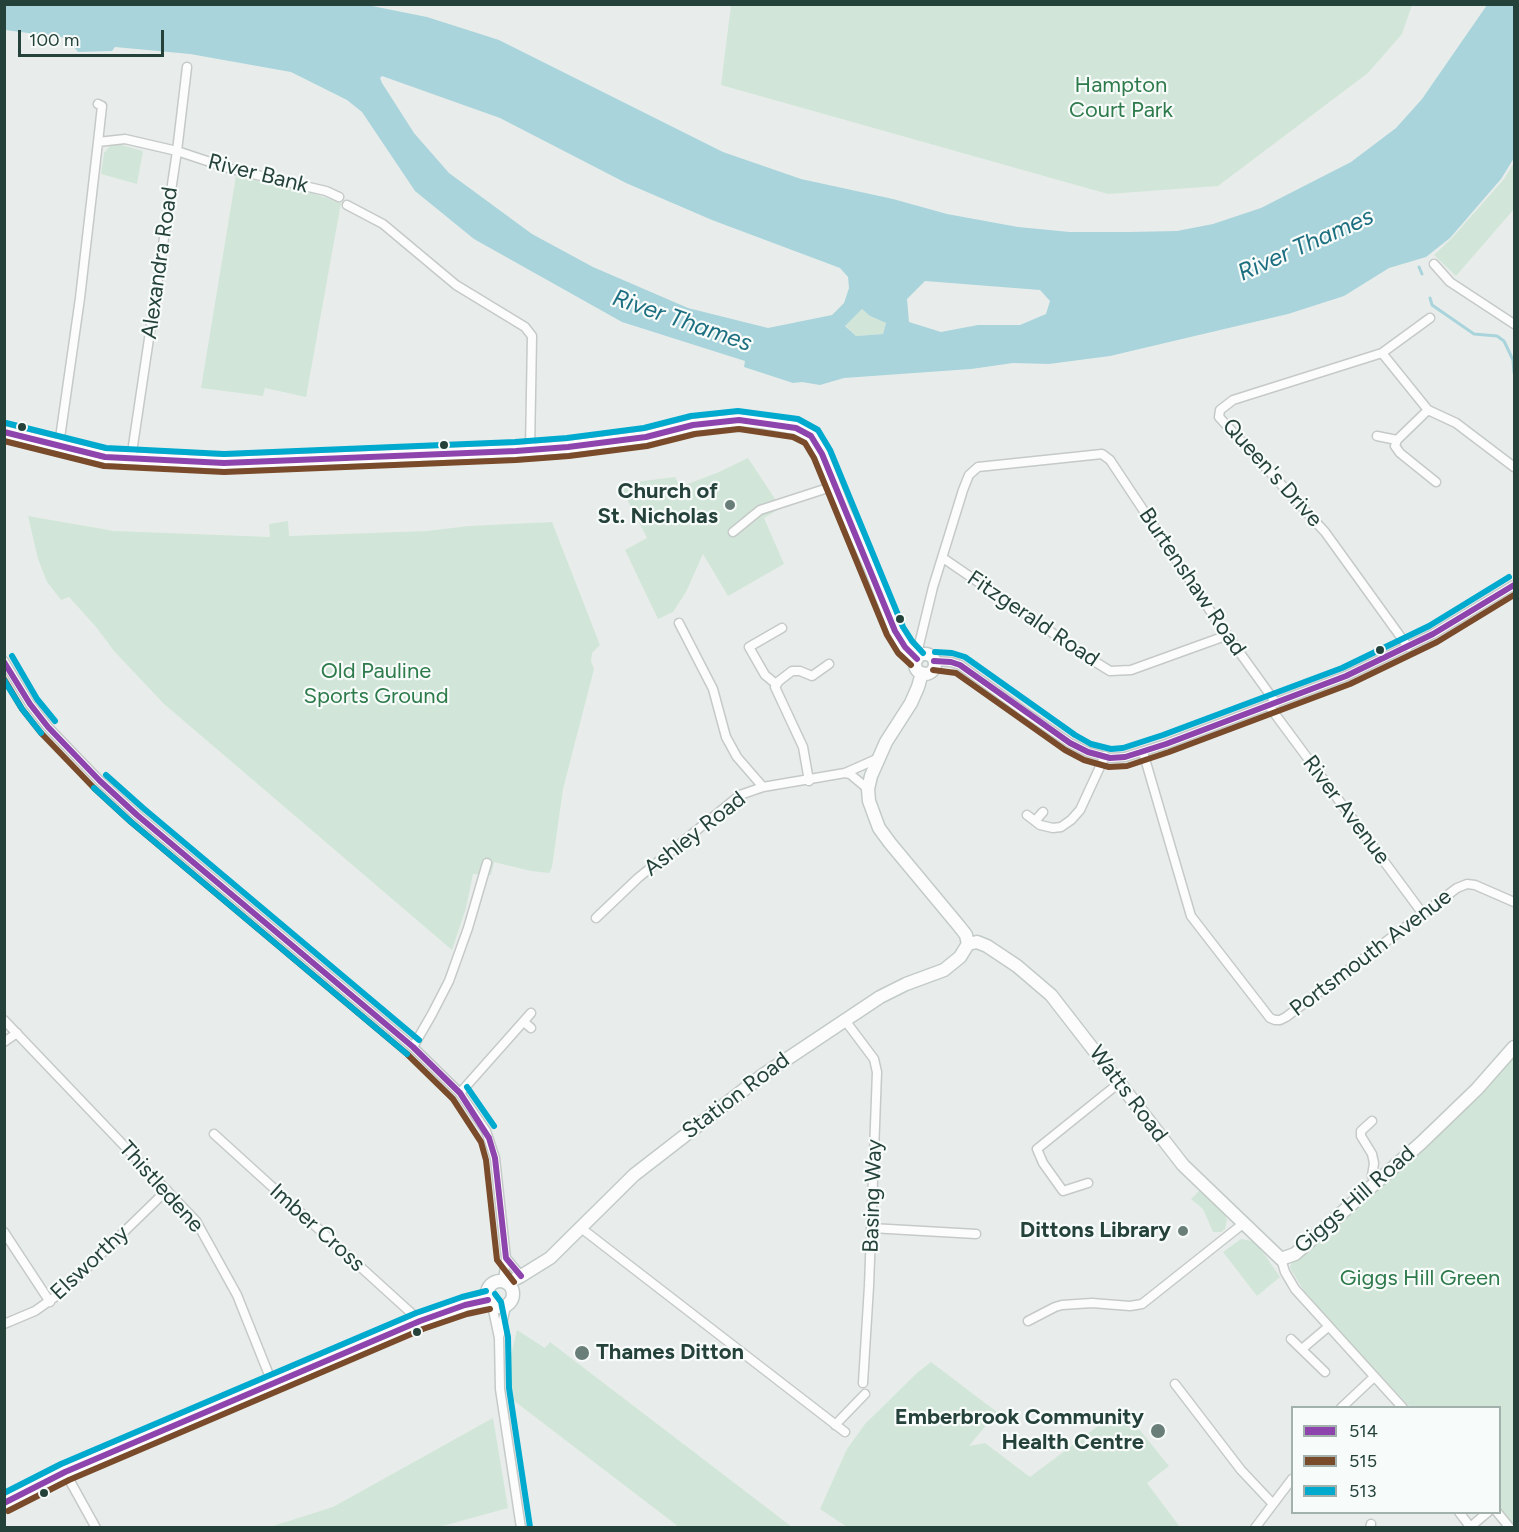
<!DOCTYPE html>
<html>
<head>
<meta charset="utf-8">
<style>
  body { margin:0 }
  #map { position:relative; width:1519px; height:1532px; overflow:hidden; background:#e8edeb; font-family:Figtree,sans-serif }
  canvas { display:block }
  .frame { position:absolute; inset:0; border:6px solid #24423a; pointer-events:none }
  .legend { position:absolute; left:1291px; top:1406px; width:210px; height:108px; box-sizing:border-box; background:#f7fbf9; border:2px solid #a3b1ad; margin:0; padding:8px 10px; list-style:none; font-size:18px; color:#24423a }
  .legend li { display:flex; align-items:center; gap:12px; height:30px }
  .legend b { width:30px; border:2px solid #a3b1ad }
  .scale { position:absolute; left:18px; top:30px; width:146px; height:27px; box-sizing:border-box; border:3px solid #24423a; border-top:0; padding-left:8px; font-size:18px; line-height:21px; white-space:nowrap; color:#24423a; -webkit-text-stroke:4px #f7fbf9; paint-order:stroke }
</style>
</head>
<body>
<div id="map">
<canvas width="1519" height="1532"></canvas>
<div class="frame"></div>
<ul class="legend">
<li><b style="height:8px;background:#8e44ad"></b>514</li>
<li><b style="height:8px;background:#7a4b2a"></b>515</li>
<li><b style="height:8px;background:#00a9ce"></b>513</li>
</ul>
<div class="scale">100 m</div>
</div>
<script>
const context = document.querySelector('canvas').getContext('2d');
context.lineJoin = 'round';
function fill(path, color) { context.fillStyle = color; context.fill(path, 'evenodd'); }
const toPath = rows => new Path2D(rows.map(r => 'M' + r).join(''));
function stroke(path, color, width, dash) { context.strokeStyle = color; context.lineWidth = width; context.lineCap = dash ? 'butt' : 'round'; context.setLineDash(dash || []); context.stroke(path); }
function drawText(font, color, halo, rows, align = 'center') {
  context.font = font + ' Figtree,sans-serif'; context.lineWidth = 4.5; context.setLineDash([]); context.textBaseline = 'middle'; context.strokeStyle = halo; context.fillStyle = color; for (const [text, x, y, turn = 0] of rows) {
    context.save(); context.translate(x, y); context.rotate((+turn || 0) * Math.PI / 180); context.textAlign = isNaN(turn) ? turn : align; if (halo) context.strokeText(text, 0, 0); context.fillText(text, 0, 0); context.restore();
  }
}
const green = toPath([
  [731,5,731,4,1412,5,1402,34,1368,73,1218,186,1108,194,721,85],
  [118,144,143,151,137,184,101,174,104,153,110,146],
  [1514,163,1514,209,1456,276,1434,255,1451,239,1504,179],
  [236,176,312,193,341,203,306,397,265,388,263,396,201,388],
  [862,309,870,316,886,323,883,334,856,336,845,325],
  [748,458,781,508,764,518,784,564,728,596,703,554,686,592,673,612,658,619,625,550,647,538,619,484,675,477,680,487,719,472],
  [28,516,114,531,270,537,269,524,288,521,289,536,427,531,469,526,552,522,600,645,592,653,591,661,594,669,563,789,552,867,549,873,531,871,494,862,491,875,473,874,466,908,452,950,164,704,114,651,97,628,69,597,61,600,47,582,38,559],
  [1514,1058,1514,1527,1500,1508,1500,1408,1410,1407,1337,1329,1304,1291,1290,1268,1291,1264,1296,1259,1450,1124],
  [1201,1189,1225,1214,1227,1220,1225,1229,1221,1232,1213,1232,1203,1209,1191,1199],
  [1241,1239,1252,1241,1260,1248,1280,1277,1257,1296,1223,1252],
  [517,1330,545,1348,550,1342,792,1527,679,1527,509,1397,509,1364],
  [931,1362,997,1412,969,1446,985,1443,1030,1477,1122,1408,1169,1466,1147,1483,1180,1527,847,1527,820,1509,847,1449,865,1424,917,1373],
  [493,1418,508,1508,439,1527,270,1527,333,1507]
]);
const water = toPath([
  [4,5,367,5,427,17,499,40,723,152,801,179,893,199,947,214,1018,227,1070,232,1129,232,1177,231,1213,224,1261,208,1351,162,1396,128,1422,99,1487,5,1514,5,1514,158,1501,179,1450,238,1426,257,1389,268,1344,296,1288,314,1110,356,1049,364,1013,363,971,369,844,378,820,385,802,382,793,383,744,367,745,361,622,322,474,239,415,191,362,112,347,100,291,72,190,54,115,47,112,51,78,52,67,38,5,30],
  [382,76,500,118,626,183,712,220,840,268,848,277,849,288,844,303,832,315,768,328,688,308,593,267,532,234,449,173,414,133,382,83,380,78],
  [925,281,1040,290,1050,301,1046,314,1020,325,978,325,941,332,909,322,907,299],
  [862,309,870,316,886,323,883,334,856,336,845,326]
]);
const stream = toPath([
  [1419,267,1422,274],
  [1430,298,1432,305,1474,334,1497,336,1504,341,1513,360,1514,373]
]);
const street = toPath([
  [98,142,125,139,177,151,231,169,326,191,339,197],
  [347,205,383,224,456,285,525,327,532,336,530,450],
  [1434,264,1450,282,1514,324],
  [1382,353,1428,410,1456,423,1514,467],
  [1428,410,1397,440,1395,446,1400,453,1436,482],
  [1377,436,1397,440],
  [59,445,80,298,98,142,102,106,98,104],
  [131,459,177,151,187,67],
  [733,532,760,510,834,486],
  [943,558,1089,658,1110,671,1131,670,1228,635],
  [679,623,713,689,726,737,737,757,763,787],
  [1408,647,1325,532,1219,417,1220,410,1233,400,1382,353,1430,318],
  [921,656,918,649,933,587,963,490,969,475,978,467,1102,454,1110,460,1217,621,1276,703],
  [4,661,30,704,48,727,100,781,137,815,413,1047,460,1093,486,1131,495,1158,506,1258,503,1281],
  [934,661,951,662,960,665,1026,713,1070,743,1088,752,1110,758,1125,757,1166,744,1346,676,1433,634,1514,585],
  [776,684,765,675,749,647,782,628],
  [1269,706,1423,914],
  [1143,752,1191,916,1270,1018,1275,1020,1280,1020,1286,1017,1457,888,1467,884,1475,885,1514,902],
  [845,773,850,774,868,789],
  [809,781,803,747,775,687,779,681,792,671,800,671,812,676,829,664],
  [1027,815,1040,825,1053,828,1061,827,1071,820,1080,810,1105,756],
  [1035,821,1043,812],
  [596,918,638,878,740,795,763,787,845,773,879,758],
  [844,1019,874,1059,877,1072,869,1286,863,1383],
  [4,1020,196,1221,237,1295,273,1385],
  [524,1022,531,1028],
  [4,1042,17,1033],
  [413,1047,432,1014,449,981,468,928,487,863],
  [460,1093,531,1013],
  [1372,1121,1361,1131,1361,1136,1372,1154,1374,1163,1372,1176,1376,1181],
  [214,1134,420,1321],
  [1088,1183,1063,1191,1043,1163,1037,1149,1119,1083],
  [581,1228,845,1432],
  [871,1228,976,1234],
  [4,1232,50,1302],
  [506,1258,521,1276],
  [1281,1259,1285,1272,1295,1289,1403,1408],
  [492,1305,499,1338,500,1389,521,1528],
  [1028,1321,1055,1307,1062,1305,1092,1303,1130,1306,1142,1304,1244,1223],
  [4,1324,35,1311,62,1292,167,1190],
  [500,1334,506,1306],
  [1291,1339,1325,1372],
  [1302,1349,1328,1327],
  [1175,1384,1241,1470,1273,1504],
  [1341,1408,1374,1377],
  [835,1425,865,1394],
  [65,1472,96,1528],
  [1459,1512,1471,1528],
  [1497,1512,1510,1528],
  [1255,1528,1292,1479],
  [1370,1528,1371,1524],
  [1469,1528,1488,1512]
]);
const secondary = toPath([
  [4,432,105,457,224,463,516,451,568,447,646,437,693,425,739,420,761,422,796,428,811,436,822,454,844,510,871,569,895,631,905,647,917,659],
  '915 664a10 10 0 1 1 20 0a10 10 0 1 1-20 0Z',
  [922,673,918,687,911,703,886,742,871,776,868,789,869,801,879,828,890,843,959,926,966,935,968,944],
  [968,944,977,942,987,946,1017,966,1051,995,1183,1165,1281,1259,1295,1254,1421,1143,1477,1089,1514,1047],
  '487 1294a13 13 0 1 1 26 0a13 13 0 1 1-26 0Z',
  [507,1283,521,1276,550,1258,634,1175,763,1075,880,997,906,984,944,970,960,957,968,944],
  [4,1503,65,1472,420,1321,465,1305,488,1300]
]);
const bus1 = toPath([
  [4,432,105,457,224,463,516,451,568,447,646,437,693,425,739,420,796,428,811,436,822,454,895,631,905,647,917,659],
  [934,661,951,662,960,665,1070,743,1088,752,1110,758,1125,757,1166,744,1346,676,1433,634,1514,585],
  [4,662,30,704,48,727,100,781,137,815,413,1047,460,1093,489,1138,495,1158,506,1258,521,1276],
  [4,1503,65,1472,420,1321,465,1305,488,1300]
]);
const bus2 = toPath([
  [4,441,104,466,224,472,516,460,569,456,647,446,695,434,739,429,793,437,805,443,814,458,887,635,898,653,911,665],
  [933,670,956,673,1065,750,1084,760,1109,767,1127,766,1169,752,1350,684,1437,642,1514,595],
  [4,679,22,709,41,733,94,788,131,822,407,1054,453,1099,481,1142,486,1160,497,1260,514,1282],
  [8,1511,69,1480,423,1329,467,1314,490,1309]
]);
const bus3 = toPath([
  [6,423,106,448,224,454,515,442,567,438,644,428,691,416,738,411,798,419,818,430,830,450,903,627,912,641,923,653],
  [935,652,952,653,965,657,1075,735,1091,744,1111,749,1123,748,1163,735,1342,668,1429,626,1509,577],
  [12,656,37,699,55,721],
  [4,680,22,709,41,733],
  [106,775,143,808,419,1040],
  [94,788,131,822,407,1054],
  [467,1087,494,1126],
  [495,1294,501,1302,508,1337,509,1388,530,1527],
  [4,1493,61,1464,416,1313,462,1297,486,1291]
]);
const markers = [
  [22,427,5,"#24423a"],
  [444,445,5,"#24423a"],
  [730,505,6,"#697e78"],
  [900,619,5,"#24423a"],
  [1380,650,5,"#24423a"],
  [1183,1231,6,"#697e78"],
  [417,1332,5,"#24423a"],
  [582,1353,8,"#697e78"],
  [1158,1431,8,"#697e78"],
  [44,1493,5,"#24423a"]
];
const parkNames = [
  ["Hampton",1121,86],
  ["Court Park",1121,111],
  ["Old Pauline",376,672],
  ["Sports Ground",376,697],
  ["Giggs Hill Green",1420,1279]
];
const streetNames = [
  ["River Bank",258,174,14],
  ["Alexandra Road",160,263,-82],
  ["Queen's Drive",1272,473,48],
  ["Burtenshaw Road",1192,582,56],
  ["Fitzgerald Road",1033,619,34],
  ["River Avenue",1346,810,53],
  ["Ashley Road",695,834,-38],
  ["Portsmouth Avenue",1371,953,-37],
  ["Watts Road",1128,1094,53],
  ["Station Road",736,1096,-37],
  ["Thistledene",161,1187,48],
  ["Basing Way",873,1196,-88],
  ["Giggs Hill Road",1355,1200,-41],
  ["Imber Cross",317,1228,42],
  ["Elsworthy",90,1263,-43]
];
const poiNames = [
  ["Church of",718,492],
  ["St. Nicholas",718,517],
  ["Dittons Library",1171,1231],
  ["Thames Ditton",596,1353,"left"],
  ["Emberbrook Community",1144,1418],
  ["Health Centre",1144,1443]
];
const waterNames = [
  ["River Thames",1306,245,-24],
  ["River Thames",682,321,19]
];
fill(green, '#d1e6d8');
fill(water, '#a9d4db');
stroke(stream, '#a9d4db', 3);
stroke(street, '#c5cac8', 11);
stroke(secondary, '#c3cbc8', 15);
stroke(street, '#fcfcfc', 8);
stroke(secondary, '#fcfcfc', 12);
stroke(bus1, '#8e44ad', 6);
stroke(bus2, '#7a4b2a', 6);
stroke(bus3, '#00a9ce', 6);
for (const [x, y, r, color] of markers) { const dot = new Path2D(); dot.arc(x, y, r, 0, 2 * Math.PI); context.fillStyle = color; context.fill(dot); stroke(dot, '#f7fbf9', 2); }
drawText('22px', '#2d7a4b', '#f7fbf9', parkNames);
drawText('22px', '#24423a', '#f7fbf9', streetNames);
drawText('bold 22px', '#24423a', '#f7fbf9', poiNames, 'right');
drawText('italic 24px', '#1c6f80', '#f7fbf9', waterNames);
</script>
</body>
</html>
